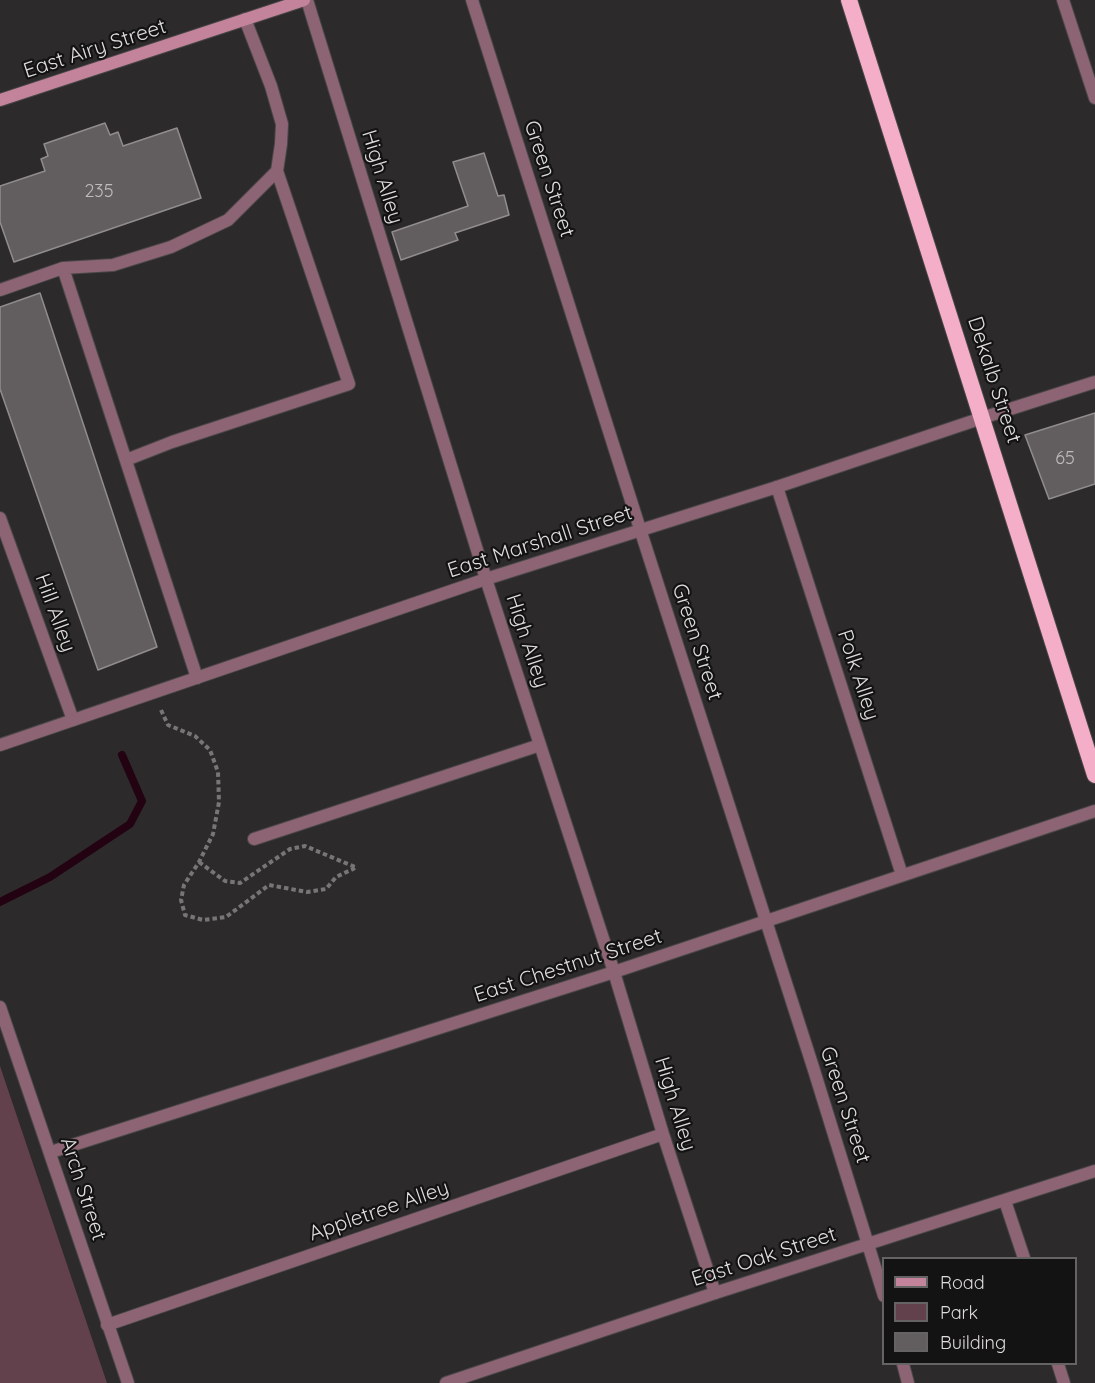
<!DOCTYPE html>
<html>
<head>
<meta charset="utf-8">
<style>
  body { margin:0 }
  #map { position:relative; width:1095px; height:1383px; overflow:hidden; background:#2d2a2b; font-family:Quicksand,sans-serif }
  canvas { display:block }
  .legend { position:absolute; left:882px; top:1257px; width:195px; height:108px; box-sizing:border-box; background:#141313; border:2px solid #656364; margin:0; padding:8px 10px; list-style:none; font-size:18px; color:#dedcdd }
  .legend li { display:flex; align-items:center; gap:12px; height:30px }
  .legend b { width:30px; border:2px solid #656364 }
</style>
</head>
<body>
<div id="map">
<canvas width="1095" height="1383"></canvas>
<ul class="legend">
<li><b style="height:8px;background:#c3849b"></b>Road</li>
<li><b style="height:16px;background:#62404c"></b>Park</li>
<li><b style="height:16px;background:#625e60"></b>Building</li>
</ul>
</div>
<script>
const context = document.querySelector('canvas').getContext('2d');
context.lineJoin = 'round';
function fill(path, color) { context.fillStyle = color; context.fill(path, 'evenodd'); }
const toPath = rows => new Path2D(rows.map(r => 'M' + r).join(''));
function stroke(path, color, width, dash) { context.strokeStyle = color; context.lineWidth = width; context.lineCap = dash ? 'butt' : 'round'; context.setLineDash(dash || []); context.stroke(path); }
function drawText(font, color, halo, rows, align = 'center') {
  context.font = font + ' Quicksand,sans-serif'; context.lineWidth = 4.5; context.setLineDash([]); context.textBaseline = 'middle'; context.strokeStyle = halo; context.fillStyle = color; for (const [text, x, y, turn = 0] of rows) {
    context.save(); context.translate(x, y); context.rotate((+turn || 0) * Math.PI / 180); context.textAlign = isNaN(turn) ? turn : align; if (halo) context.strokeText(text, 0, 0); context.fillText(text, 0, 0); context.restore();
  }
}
const green = toPath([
  [0,1066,107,1383,0,1383]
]);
const stream = toPath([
  [0,902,50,877,130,824,142,801,122,755]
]);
const building = toPath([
  [105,123,110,135,118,132,123,146,177,128,201,198,14,262,0,222,0,186,45,171,41,159,48,156,44,144,105,123],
  [484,153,498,196,504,195,509,215,455,233,458,240,401,260,392,232,468,206,453,162,484,153],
  [40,293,157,647,98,670,0,389,0,307,40,293],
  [1095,413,1095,484,1049,499,1025,435,1095,413]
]);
const path = toPath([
  [161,710,168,725,195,736,210,750,218,772,219,802,213,834,199,862,184,885,181,900,185,915,203,920,226,917,269,885,307,892,326,889,336,877,355,868],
  [199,862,225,881,240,883,290,849,305,846,355,867]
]);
const service = toPath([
  [307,0,486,579,614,972,663,1134,715,1293],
  [63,268,197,678],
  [0,290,63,268,113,265,171,247,228,220,277,171,281,144,282,124,271,86,245,19],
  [126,460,172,442,349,384,277,171],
  [777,487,902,875],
  [0,518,73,720],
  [254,839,540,745],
  [1005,1201,1024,1258],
  [107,1325,663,1134],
  [1058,1364,1064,1383]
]);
const minor = toPath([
  [472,0,640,529,813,1067,884,1296],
  [1063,0,1095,98],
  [51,1152,614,972,1095,811],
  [903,1364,908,1383],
  [446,1383,715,1293,1095,1171]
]);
const tertiary = toPath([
  [0,745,486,579,777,487,982,418,1095,382],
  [0,1007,128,1383]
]);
const secondary = toPath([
  [0,100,304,0]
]);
const trunk = toPath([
  [849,0,1095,775]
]);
const numberNames = [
  ["235",99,192],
  ["65",1065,459]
];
const streetNames = [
  ["East Airy Street",95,49,-18],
  ["High Alley",382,177,73],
  ["Green Street",549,179,72],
  ["Dekalb Street",994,380,72],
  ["East Marshall Street",540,542,-18],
  ["Hill Alley",55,613,70],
  ["High Alley",527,641,72],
  ["Green Street",697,642,72],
  ["Polk Alley",858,675,72],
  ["East Chestnut Street",568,966,-18],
  ["High Alley",675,1104,73],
  ["Green Street",845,1105,72],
  ["Arch Street",83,1189,72],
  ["Appletree Alley",379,1211,-19],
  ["East Oak Street",764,1257,-18]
];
fill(green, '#62404c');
stroke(stream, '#230311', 8);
fill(building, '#625e60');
stroke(building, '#918d8f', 1.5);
stroke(service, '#494647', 14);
stroke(minor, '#494647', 14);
stroke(tertiary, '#494647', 14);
stroke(secondary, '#494647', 14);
stroke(trunk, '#494647', 18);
stroke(path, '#787576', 4, [4.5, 3]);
stroke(service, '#8c6473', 12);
stroke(minor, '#8c6473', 12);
stroke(tertiary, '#8c6473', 12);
stroke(secondary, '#c3849b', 12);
stroke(trunk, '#f4aec8', 16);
drawText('18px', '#bfbcbe', null, numberNames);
drawText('21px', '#dedcdd', '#141313', streetNames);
</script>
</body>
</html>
